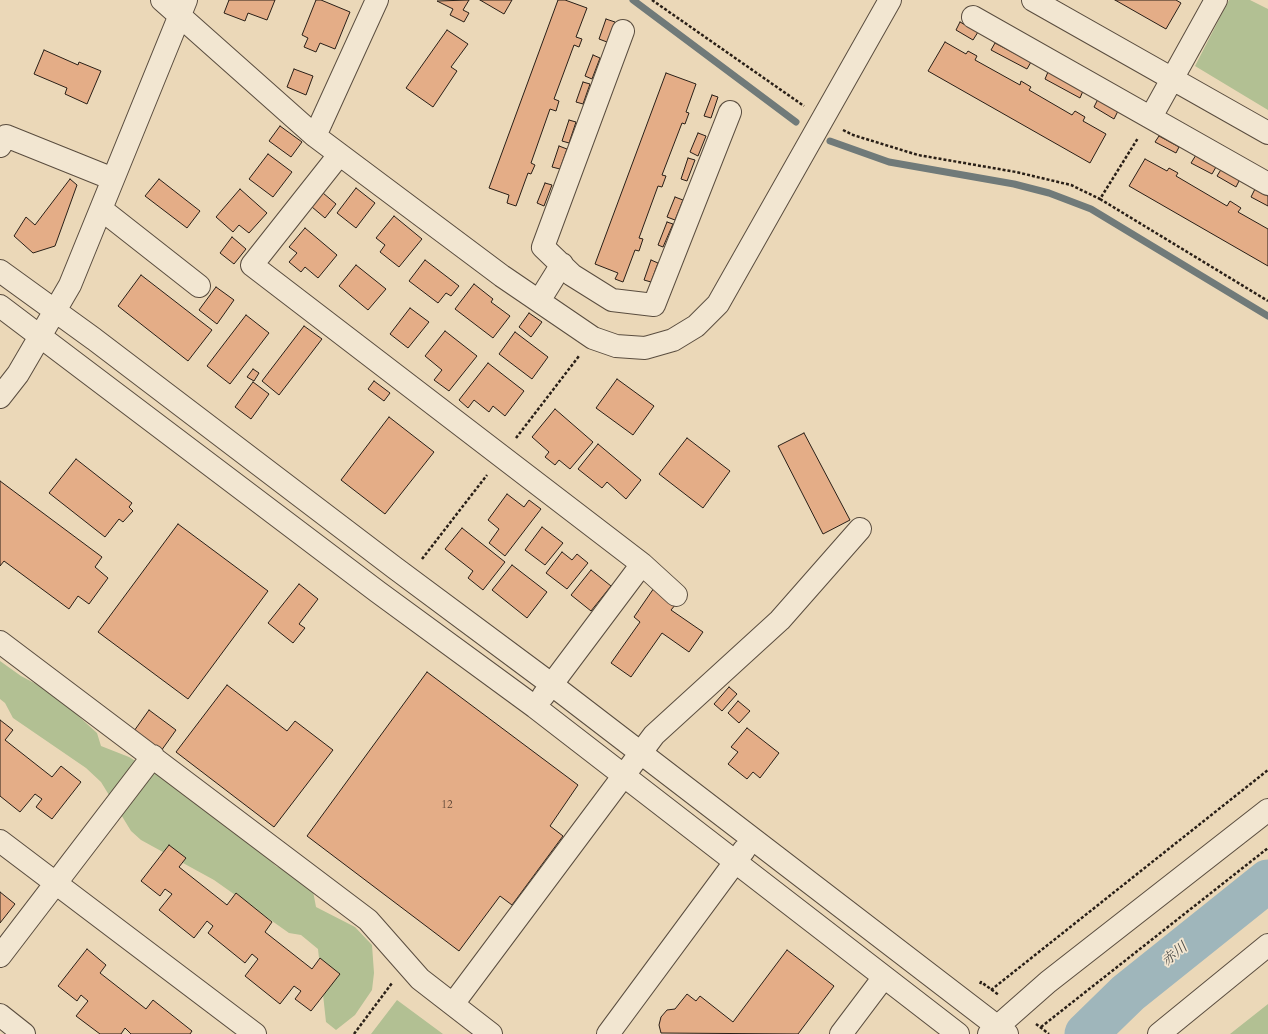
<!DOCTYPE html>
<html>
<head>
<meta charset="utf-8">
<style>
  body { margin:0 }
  canvas { display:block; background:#ebd8b8 }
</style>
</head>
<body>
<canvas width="1268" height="1034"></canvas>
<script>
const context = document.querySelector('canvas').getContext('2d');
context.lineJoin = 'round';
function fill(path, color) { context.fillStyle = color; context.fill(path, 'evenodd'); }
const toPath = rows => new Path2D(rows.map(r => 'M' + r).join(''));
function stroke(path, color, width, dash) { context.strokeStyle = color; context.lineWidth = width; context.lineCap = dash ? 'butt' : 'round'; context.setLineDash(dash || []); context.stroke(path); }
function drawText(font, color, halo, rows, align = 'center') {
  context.font = font + ' Cardo,"Noto Serif JP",serif'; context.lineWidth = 3.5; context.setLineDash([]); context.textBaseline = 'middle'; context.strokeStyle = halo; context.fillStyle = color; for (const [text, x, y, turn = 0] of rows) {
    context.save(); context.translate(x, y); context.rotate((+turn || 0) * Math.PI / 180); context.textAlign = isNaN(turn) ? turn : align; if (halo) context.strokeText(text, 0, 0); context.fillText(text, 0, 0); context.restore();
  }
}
const green = toPath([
  [1229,0,1250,0,1268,9,1268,110,1195,66],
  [0,661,21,676,53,693,97,733,101,746,129,757,169,781,260,850,276,866,297,875,313,891,316,907,355,927,372,945,374,973,372,990,355,1015,336,1030,326,1022,318,949,301,935,289,933,214,880,141,840,131,831,101,782,86,768,13,718,5,703,0,699],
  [397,1000,443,1034,371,1034],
  [1268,1004,1268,1034,1230,1034]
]);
const stream = toPath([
  [633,0,796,122],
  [830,141,889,162,1014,184,1049,193,1091,209,1268,316]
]);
const river = toPath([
  [1086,1034,1128,993,1268,881]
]);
const building = toPath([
  [229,0,275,0,267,20,248,13,245,21,224,13,229,0],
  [316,0,321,0,350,12,335,49,320,43,316,52,304,47,308,38,302,35,316,0],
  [469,0,463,10,469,13,464,22,450,15,453,9,437,1,469,0],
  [480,0,512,0,504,14,480,0],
  [558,0,565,0,587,8,576,37,582,39,579,47,574,45,554,99,559,101,556,111,550,109,531,163,535,165,531,174,528,173,516,206,507,203,509,195,489,188,558,0],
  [1115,0,1176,0,1181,3,1166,29,1115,0],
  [606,19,615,22,607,42,599,39,606,19],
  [960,22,978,32,973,40,956,30,960,22],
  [447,30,468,44,451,67,457,71,433,107,406,88,447,30],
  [945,42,966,54,968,51,977,56,975,60,1020,85,1021,81,1031,87,1029,90,1072,115,1075,111,1085,117,1083,121,1106,134,1090,163,928,71,945,42],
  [995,43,1031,62,1027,69,991,50,995,43],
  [44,50,78,65,79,62,101,71,87,104,65,94,67,88,34,74,44,50],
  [593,55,600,58,592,79,585,76,593,55],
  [294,69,313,76,306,95,287,87,294,69],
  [1048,72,1083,91,1080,98,1045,79,1048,72],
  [666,73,696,84,686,112,689,113,685,124,682,123,662,175,666,176,662,187,658,186,639,238,643,239,639,251,635,250,623,282,615,279,618,273,595,264,666,73],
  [583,82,590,84,583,104,576,102,583,82],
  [712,95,718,97,711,118,704,116,712,95],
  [1098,99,1118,111,1114,119,1094,107,1098,99],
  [569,120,576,122,569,143,562,141,569,120],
  [280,126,302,142,291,157,269,141,280,126],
  [698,133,706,136,698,156,690,152,698,133],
  [1159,136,1179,147,1176,153,1155,142,1159,136],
  [559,146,567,149,560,169,552,167,559,146],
  [268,154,292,172,273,197,249,179,268,154],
  [1196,155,1216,167,1212,174,1191,163,1196,155],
  [688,158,695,160,687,181,681,179,688,158],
  [1145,159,1167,171,1169,168,1178,173,1176,176,1227,206,1230,201,1241,208,1238,212,1268,229,1268,266,1129,186,1145,159],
  [1222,168,1240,179,1236,187,1217,176,1222,168],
  [70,179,77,185,55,246,33,253,14,236,26,217,35,225,70,179],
  [159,179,200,211,187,228,145,196,159,179],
  [545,183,552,185,544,206,537,203,545,183],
  [356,188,375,203,356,228,337,213,356,188],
  [240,189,267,213,249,233,239,225,233,232,216,217,240,189],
  [1255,189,1268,196,1268,206,1251,197,1255,189],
  [323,193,336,204,325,218,312,207,323,193],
  [675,197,683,200,675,220,667,217,675,197],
  [394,216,422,239,399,267,380,252,385,245,376,238,394,216],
  [667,222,673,224,663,247,658,245,667,222],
  [305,228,337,255,318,278,305,267,301,272,289,262,297,253,289,247,305,228],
  [232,237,246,249,234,264,220,253,232,237],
  [425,260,459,286,451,296,446,293,438,303,409,281,425,260],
  [651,260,658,263,651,282,644,280,651,260],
  [356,265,386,289,368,310,339,286,356,265],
  [141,275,212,330,188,361,118,306,141,275],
  [474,284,493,299,491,302,510,316,493,338,455,309,474,284],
  [216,287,234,300,217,324,199,310,216,287],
  [410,308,429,322,408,348,390,334,410,308],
  [529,313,542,322,531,337,519,327,529,313],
  [246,315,269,333,230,384,207,366,246,315],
  [304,326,322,339,279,395,262,381,304,326],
  [445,331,477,356,449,391,434,380,442,370,425,356,445,331],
  [515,332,548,357,532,379,499,354,515,332],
  [488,363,524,391,505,416,493,406,489,412,474,400,468,408,459,400,488,363],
  [253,369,259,373,254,381,247,377,253,369],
  [617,379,654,406,633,435,596,408,617,379],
  [374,381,390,393,384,401,368,389,374,381],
  [253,382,269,394,251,419,235,407,253,382],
  [555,409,593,442,570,469,559,460,555,465,545,457,549,452,532,437,555,409],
  [389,417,434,452,385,514,341,480,389,417],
  [804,433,850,520,823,534,778,446,804,433],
  [687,438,730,471,703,508,659,474,687,438],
  [598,444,641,480,626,499,607,482,602,488,578,469,598,444],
  [76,459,132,503,129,507,133,511,123,522,119,519,105,537,49,493,76,459],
  [0,481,102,557,95,567,108,578,89,604,78,596,69,609,4,561,0,566,0,481],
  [507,494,524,507,529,500,541,509,505,556,489,543,499,529,488,520,507,494],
  [178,524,268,591,188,699,98,632,178,524],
  [542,527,563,543,545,565,525,550,542,527],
  [462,528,505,562,483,590,468,578,473,571,445,549,462,528],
  [562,552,572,560,577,554,588,563,567,589,546,573,562,552],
  [512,565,547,592,527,618,492,590,512,565],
  [591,570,611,586,591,611,571,595,591,570],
  [299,584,318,599,299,624,305,628,293,643,268,623,299,584],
  [654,588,676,604,671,610,703,632,689,652,662,633,631,677,611,663,640,622,634,617,654,588],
  [427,672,578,785,550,826,563,836,512,905,500,896,459,951,307,836,427,672],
  [227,685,287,731,295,721,333,750,274,827,176,752,227,685],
  [729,687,737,694,722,711,714,704,729,687],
  [738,701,750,711,739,723,728,713,738,701],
  [149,710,176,730,161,751,134,731,149,710],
  [0,720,13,730,5,740,52,777,61,766,81,782,52,819,36,807,42,799,35,794,20,812,0,796,0,720],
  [747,728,779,753,760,778,753,772,747,779,728,764,738,752,731,747,747,728],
  [169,845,186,858,179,867,227,905,236,893,272,922,265,932,312,969,320,958,340,974,311,1011,295,999,301,991,294,986,280,1004,245,976,258,959,252,954,245,963,208,933,213,926,207,921,194,938,159,910,172,894,165,889,160,896,141,881,169,845],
  [0,892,15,904,0,923,0,892],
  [87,949,106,965,100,973,146,1009,153,1000,192,1031,190,1034,131,1034,125,1028,121,1034,100,1034,76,1016,88,1001,81,995,77,1001,58,986,87,949],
  [787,950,834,986,798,1034,661,1033,659,1025,661,1017,667,1010,675,1009,687,994,696,1001,700,996,733,1022,787,950]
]);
const path = toPath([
  [652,0,804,106],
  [843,130,853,135,918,155,1016,172,1071,185,1100,199,1138,138],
  [1100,199,1268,301],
  [516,438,579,356],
  [422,559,487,475],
  [980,984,981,982,999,995],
  [991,990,1268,770],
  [1036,1024,1049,1034],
  [1041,1027,1268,848],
  [354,1034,392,983]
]);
const minor = toPath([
  [162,0,315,136,502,276,593,338,616,346,645,348,673,340,696,326,718,304,890,0],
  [1033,0,1268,133],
  [973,17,1268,184],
  [623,31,543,247,572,275,612,300,654,305,730,112],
  [1151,117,1216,0],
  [315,136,377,0],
  [0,146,6,136,113,179],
  [339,155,252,265,642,564,676,595],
  [101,209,199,286],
  [0,271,94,339,395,568,551,684,1007,1034],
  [539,301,562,264],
  [0,306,378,592,535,707,958,1034],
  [0,397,18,374,70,285,186,0],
  [0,642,368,920,420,979,491,1034],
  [543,696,642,564],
  [0,841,255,1034],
  [0,956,153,756],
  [453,1004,654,735,780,620,860,529],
  [0,1015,24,1034],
  [608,1034,744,850],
  [841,1034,884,977],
  [989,1034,1048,982,1268,810],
  [1159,1034,1268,945]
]);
const numberNames = [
  ["12",447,805]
];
const waterNames = [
  ["赤川",1175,955,-39]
];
fill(green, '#b2c093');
stroke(stream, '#707a79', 7);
stroke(river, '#9fb6bb', 43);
fill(building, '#e4ad87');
stroke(building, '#291f17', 1);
stroke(minor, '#5a4d3f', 24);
stroke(path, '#291f17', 2.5, [3, 2]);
stroke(minor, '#f2e6d1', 22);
drawText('11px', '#584233', null, numberNames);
drawText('italic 14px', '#4c4c48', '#f2e6d1', waterNames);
</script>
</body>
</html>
